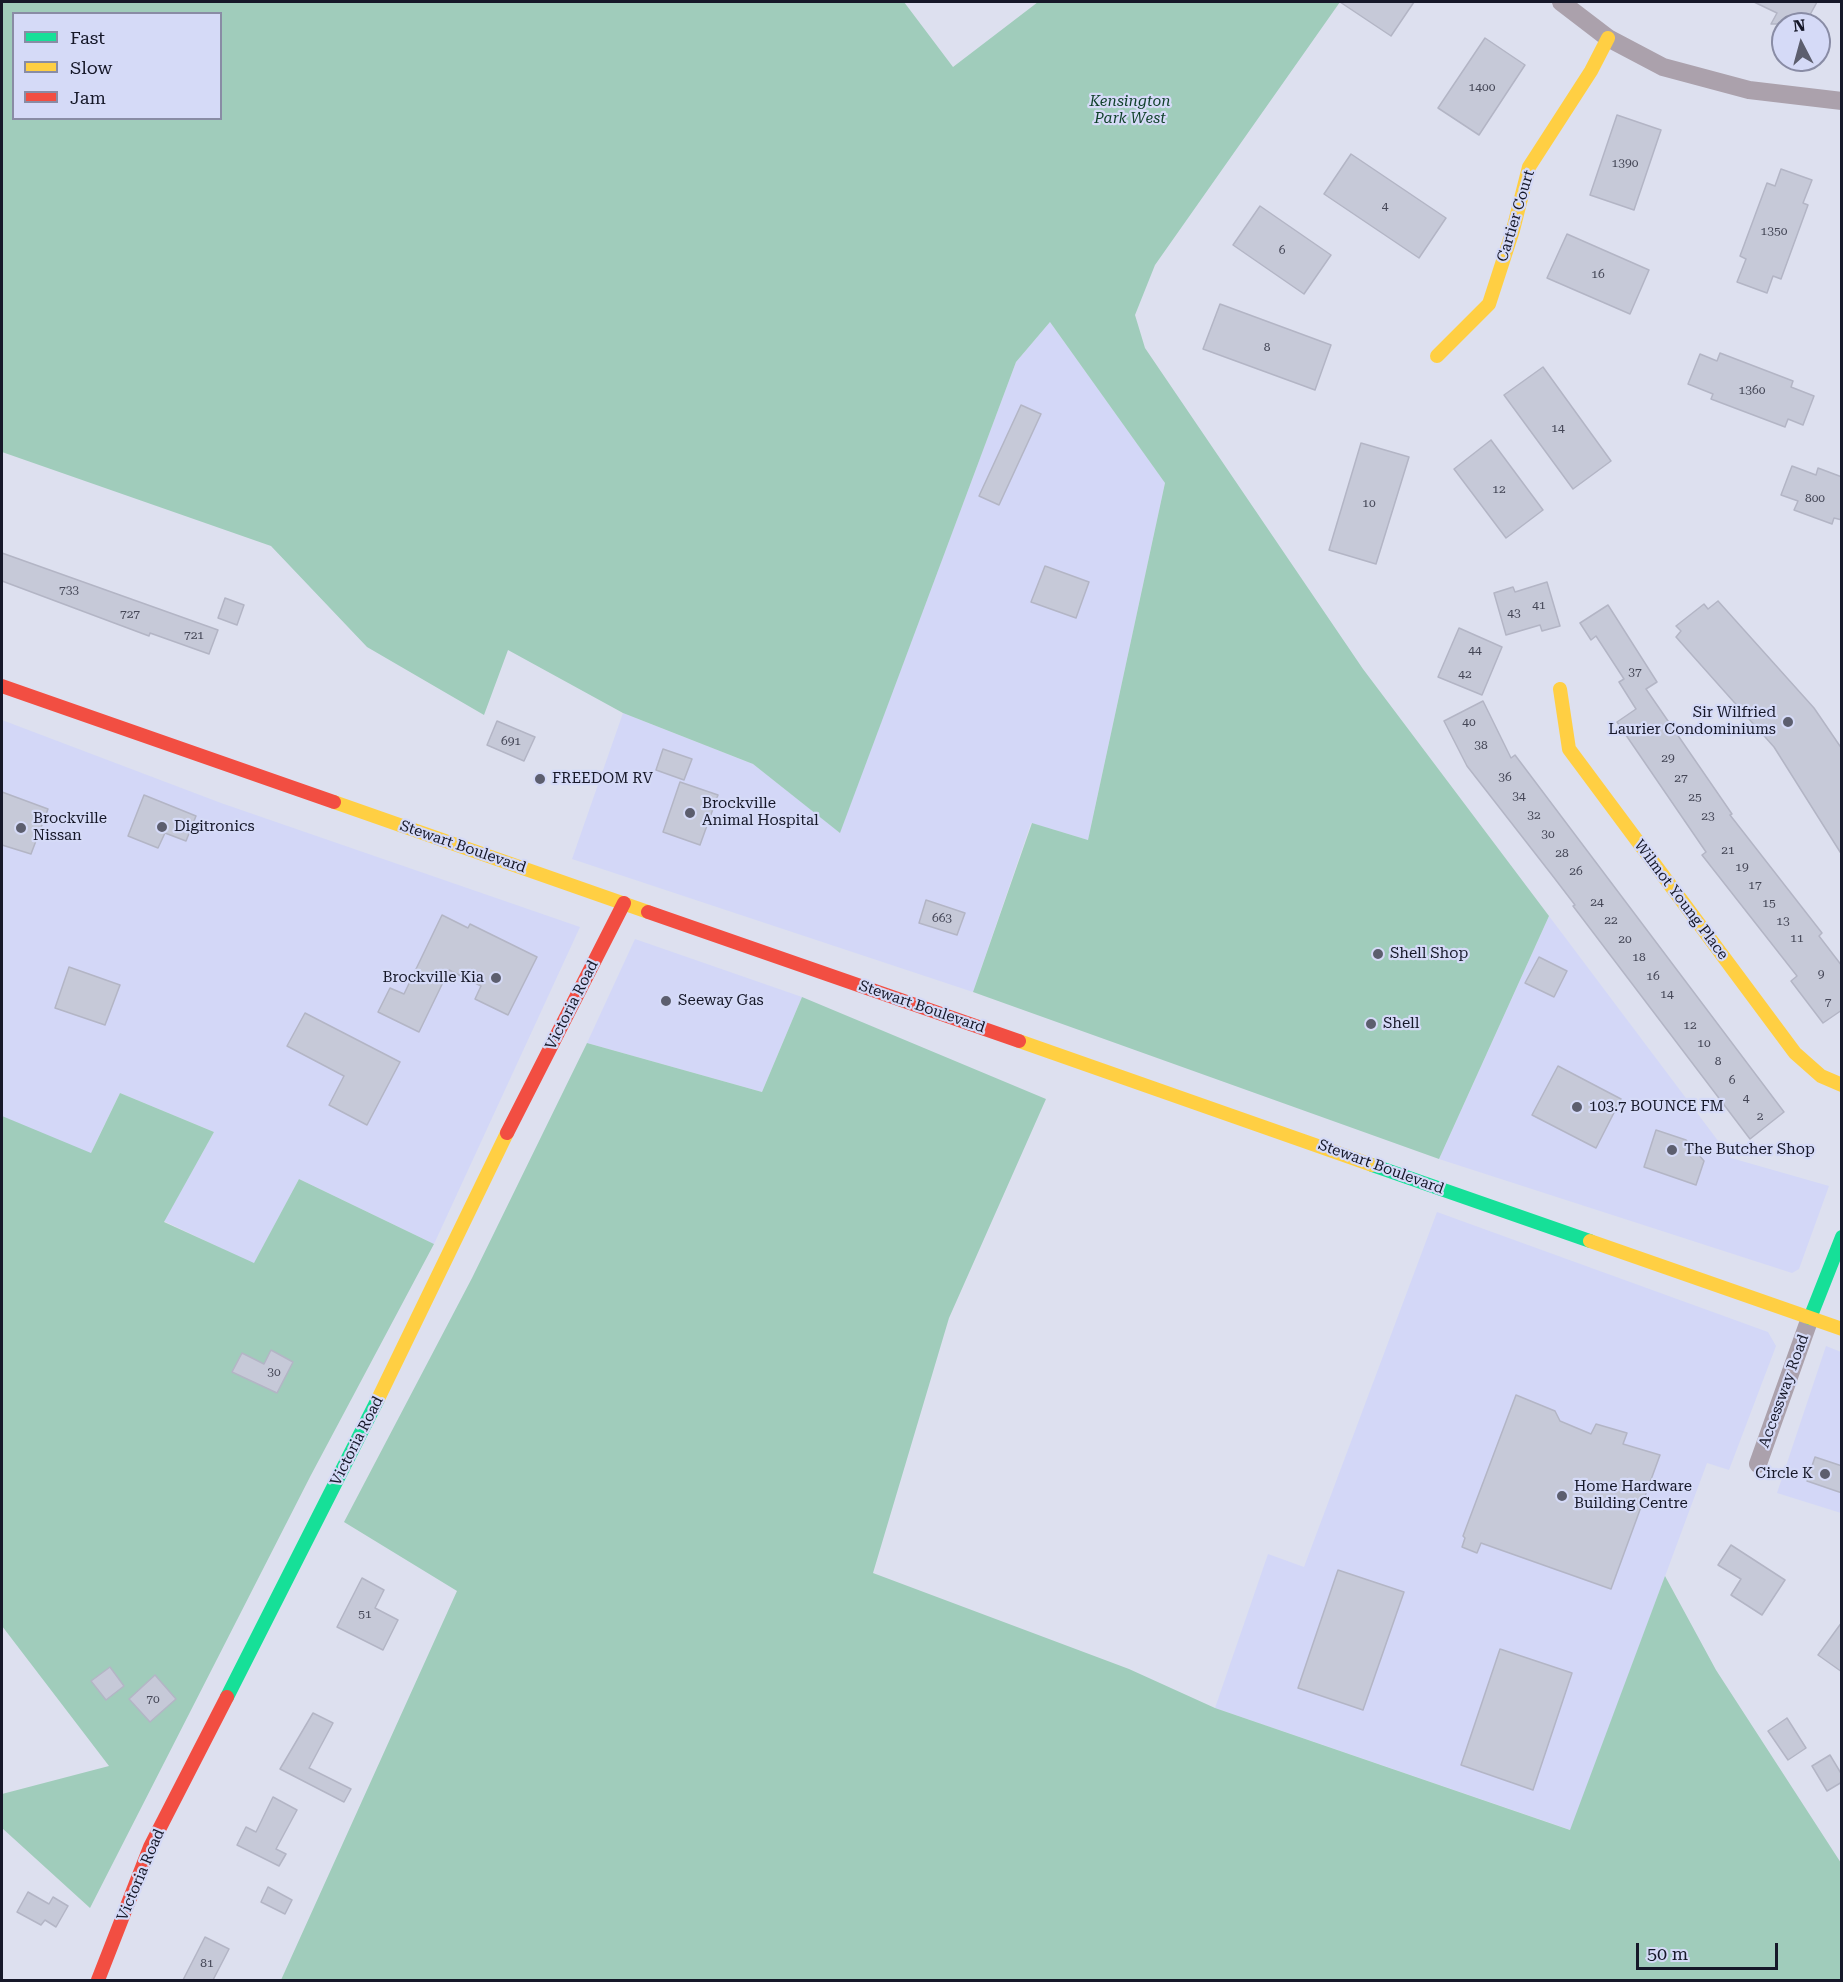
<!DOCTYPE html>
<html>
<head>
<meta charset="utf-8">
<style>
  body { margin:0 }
  #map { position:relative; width:1843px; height:1982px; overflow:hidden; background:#dde0ef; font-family:"Roboto Serif",serif }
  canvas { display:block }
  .frame { position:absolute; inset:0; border:3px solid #161829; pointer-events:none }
  .legend { position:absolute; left:12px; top:12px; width:210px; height:108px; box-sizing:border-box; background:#d5daf7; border:2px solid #898ca5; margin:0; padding:8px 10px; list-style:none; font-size:18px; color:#161829 }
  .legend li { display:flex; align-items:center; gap:12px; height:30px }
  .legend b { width:30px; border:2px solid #898ca5 }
  .north { position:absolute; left:1771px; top:12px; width:60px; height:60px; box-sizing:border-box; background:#d5daf7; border:2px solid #898ca5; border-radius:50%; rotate:354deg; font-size:16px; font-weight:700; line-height:24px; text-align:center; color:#161829 }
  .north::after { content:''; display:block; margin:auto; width:21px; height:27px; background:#5c5e6e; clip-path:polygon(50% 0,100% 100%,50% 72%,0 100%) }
  .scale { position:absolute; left:1636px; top:1943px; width:142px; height:27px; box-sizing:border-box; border:3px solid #161829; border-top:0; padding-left:8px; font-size:18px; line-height:21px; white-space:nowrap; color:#161829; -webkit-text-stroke:4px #d5daf7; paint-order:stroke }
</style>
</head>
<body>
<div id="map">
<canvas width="1843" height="1982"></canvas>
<div class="frame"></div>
<ul class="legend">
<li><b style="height:8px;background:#16e098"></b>Fast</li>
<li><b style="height:8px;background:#ffcf43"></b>Slow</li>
<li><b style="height:8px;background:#f24e42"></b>Jam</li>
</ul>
<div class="north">N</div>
<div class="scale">50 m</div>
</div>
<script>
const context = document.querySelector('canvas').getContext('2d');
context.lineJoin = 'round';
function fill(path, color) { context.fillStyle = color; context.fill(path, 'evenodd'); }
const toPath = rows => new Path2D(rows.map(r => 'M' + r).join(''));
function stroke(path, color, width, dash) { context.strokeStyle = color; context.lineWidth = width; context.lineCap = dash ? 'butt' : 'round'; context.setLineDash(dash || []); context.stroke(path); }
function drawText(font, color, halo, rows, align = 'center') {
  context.font = font + ' "Roboto Serif",serif'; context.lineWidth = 4.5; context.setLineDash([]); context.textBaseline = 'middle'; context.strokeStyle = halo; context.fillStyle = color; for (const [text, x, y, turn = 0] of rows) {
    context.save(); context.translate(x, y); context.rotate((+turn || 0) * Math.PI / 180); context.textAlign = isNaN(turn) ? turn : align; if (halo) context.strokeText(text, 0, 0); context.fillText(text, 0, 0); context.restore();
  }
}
const built = toPath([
  [1050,322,1165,483,1088,840,1031,823,973,992,572,859,623,713,753,764,840,832,1016,362],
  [2,720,221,803,580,927,434,1244,299,1179,254,1264,164,1221,214,1132,120,1093,89,1157,2,1117],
  [1549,916,1731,1158,1829,1186,1799,1269,1792,1273,1439,1159],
  [635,939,802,997,762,1092,587,1043],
  [1437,1212,1768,1332,1776,1346,1729,1470,1707,1463,1571,1830,1215,1708,1268,1554,1304,1567],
  [1826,1346,1841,1352,1841,1513,1777,1493]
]);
const green = toPath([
  [2,2,904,2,953,67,1038,2,1340,2,1155,265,1135,315,1145,348,1363,669,1549,916,1439,1159,973,992,1032,823,1088,840,1165,483,1050,322,1016,362,840,833,753,764,623,713,508,650,484,715,367,647,271,546,2,452],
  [14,14,220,14,220,118,14,118],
  [802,997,1046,1099,949,1318,873,1573,1129,1669,1215,1708,1570,1830,1665,1576,1716,1670,1841,1863,1841,1980,281,1980,457,1591,344,1522,472,1278,587,1043,762,1092],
  [120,1093,214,1132,164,1222,254,1263,299,1179,434,1244,311,1475,90,1908,2,1828,2,1794,109,1766,2,1626,2,1116,91,1153]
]);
const building = toPath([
  [1340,2,1414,2,1391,36,1340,2],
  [1754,2,1817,2,1805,24,1771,24,1777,13,1754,2],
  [1485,38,1525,65,1479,135,1438,108,1485,38],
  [1617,115,1661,130,1634,210,1590,195,1617,115],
  [1351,154,1446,218,1419,258,1324,194,1351,154],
  [1781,169,1812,180,1803,203,1808,205,1781,279,1773,276,1767,293,1737,282,1746,259,1740,256,1767,183,1775,186,1781,169],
  [1260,206,1331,255,1304,294,1233,245,1260,206],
  [1567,234,1649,270,1630,314,1547,278,1567,234],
  [1220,304,1331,345,1315,390,1203,349,1220,304],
  [1720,353,1793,381,1791,387,1814,396,1803,425,1788,419,1785,427,1711,399,1713,394,1688,384,1700,354,1717,361,1720,353],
  [1543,367,1611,461,1573,489,1504,395,1543,367],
  [1021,405,1041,414,999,505,979,496,1021,405],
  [1491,440,1543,510,1506,538,1454,469,1491,440],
  [1361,443,1409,457,1376,564,1329,550,1361,443],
  [1792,466,1816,475,1818,468,1842,477,1842,520,1834,518,1832,524,1794,510,1798,501,1781,495,1792,466],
  [2,553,218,630,209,654,150,633,149,636,2,581,2,553],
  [1045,566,1089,582,1076,618,1031,602,1045,566],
  [1547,582,1560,626,1542,631,1540,625,1506,635,1494,593,1513,587,1515,592,1547,582],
  [225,598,244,605,237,625,218,618,225,598],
  [1718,601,1814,708,1842,749,1842,855,1774,747,1676,637,1681,631,1676,626,1704,604,1708,609,1718,601],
  [1608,605,1657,682,1646,689,1732,814,1730,815,1822,933,1819,936,1842,966,1842,1010,1823,1023,1791,981,1797,976,1702,855,1706,852,1617,722,1636,709,1619,682,1624,679,1596,636,1591,640,1580,623,1608,605],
  [1459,628,1502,647,1482,695,1438,677,1459,628],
  [1483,701,1511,758,1515,755,1784,1112,1750,1139,1573,906,1575,905,1552,875,1467,766,1444,721,1483,701],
  [497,721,535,737,524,761,487,745,497,721],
  [663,749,692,759,684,780,656,770,663,749],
  [680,782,718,795,700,845,663,832,680,782],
  [2,792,48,809,31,854,2,845,2,792],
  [144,795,196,816,186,841,165,833,158,848,128,836,144,795],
  [926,900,965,913,957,935,919,923,926,900],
  [442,915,468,928,470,924,537,957,508,1015,475,999,481,986,449,970,419,1032,378,1012,390,988,404,994,442,915],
  [1539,957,1567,971,1554,997,1525,983,1539,957],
  [69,967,120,985,105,1025,55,1008,69,967],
  [305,1013,400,1062,367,1125,329,1105,344,1076,287,1046,305,1013],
  [1558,1066,1621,1099,1596,1148,1532,1115,1558,1066],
  [1656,1130,1686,1140,1704,1161,1696,1185,1644,1167,1656,1130],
  [271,1350,293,1362,277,1393,232,1372,242,1353,264,1364,271,1350],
  [1516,1395,1555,1411,1560,1421,1591,1434,1596,1424,1627,1433,1623,1444,1660,1455,1611,1589,1481,1543,1477,1553,1462,1547,1465,1538,1463,1536,1516,1395],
  [1815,1457,1842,1466,1842,1493,1807,1481,1815,1457],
  [1731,1545,1785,1580,1762,1615,1731,1595,1741,1579,1718,1565,1731,1545],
  [1338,1570,1404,1592,1363,1710,1298,1688,1338,1570],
  [362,1578,384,1590,375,1608,398,1620,383,1650,337,1627,362,1578],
  [1842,1622,1842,1672,1818,1655,1842,1622],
  [1500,1649,1572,1673,1533,1790,1461,1765,1500,1649],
  [110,1667,124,1686,106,1700,91,1681,110,1667],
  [155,1675,176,1699,150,1722,129,1699,155,1675],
  [313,1713,333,1723,309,1768,351,1789,344,1802,280,1769,313,1713],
  [1787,1718,1806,1748,1788,1760,1768,1731,1787,1718],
  [1830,1755,1842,1775,1842,1782,1827,1791,1812,1766,1830,1755],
  [273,1797,297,1810,276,1849,286,1854,279,1866,237,1845,246,1827,256,1832,273,1797],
  [268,1887,292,1900,285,1914,261,1902,268,1887],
  [28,1892,49,1904,53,1897,68,1906,56,1927,45,1920,41,1925,17,1912,28,1892],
  [205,1937,229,1949,213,1980,183,1980,205,1937]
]);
const street = toPath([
  [1561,2,1608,38,1663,67,1749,90,1842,101],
  [1758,1464,1810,1318]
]);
const fast = toPath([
  [1372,1165,1590,1241],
  [1810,1318,1842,1237],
  [227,1697,378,1399]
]);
const slow = toPath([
  [1437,356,1489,304,1513,230,1529,167,1591,71,1608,38],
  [1560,689,1569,749,1795,1053,1821,1076,1842,1085],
  [334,802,648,912],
  [1019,1041,1372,1165],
  [1590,1241,1842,1329],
  [378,1399,507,1133]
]);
const jam = toPath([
  [2,686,334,802],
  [648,912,1019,1041],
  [507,1133,624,903],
  [98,1980,150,1847,227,1697]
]);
const markers = [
  [1788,722,6,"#5c5e6e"],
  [540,779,6,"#5c5e6e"],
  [690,813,6,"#5c5e6e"],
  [162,827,6,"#5c5e6e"],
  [21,828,6,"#5c5e6e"],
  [1378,954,6,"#5c5e6e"],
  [496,978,6,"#5c5e6e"],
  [666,1001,6,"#5c5e6e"],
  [1371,1024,6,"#5c5e6e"],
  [1577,1107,6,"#5c5e6e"],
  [1672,1150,6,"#5c5e6e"],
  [1825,1474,6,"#5c5e6e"],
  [1562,1496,6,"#5c5e6e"]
];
const numberNames = [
  ["1400",1482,87],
  ["1390",1625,163],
  ["4",1385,206],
  ["1350",1774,231],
  ["6",1282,250],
  ["16",1598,274],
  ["8",1267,347],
  ["1360",1752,390],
  ["14",1558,428],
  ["12",1499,489],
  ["800",1815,498],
  ["10",1369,503],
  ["733",69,590],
  ["41",1539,605],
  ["43",1514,613],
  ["727",130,614],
  ["721",194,635],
  ["44",1475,650],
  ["37",1635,672],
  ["42",1465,674],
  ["40",1469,722],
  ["691",511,741],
  ["38",1481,745],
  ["29",1668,758],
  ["36",1505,777],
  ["27",1681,778],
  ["34",1519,796],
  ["25",1695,797],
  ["32",1534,815],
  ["23",1708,816],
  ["30",1548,834],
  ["21",1728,850],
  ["28",1562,853],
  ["19",1742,867],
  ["26",1576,871],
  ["17",1755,885],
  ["24",1597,902],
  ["15",1769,903],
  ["663",942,918],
  ["22",1611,920],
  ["13",1783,921],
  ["11",1797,938],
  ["20",1625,939],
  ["18",1639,957],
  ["9",1821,974],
  ["16",1653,976],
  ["14",1667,994],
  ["7",1828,1002],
  ["12",1690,1025],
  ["10",1704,1043],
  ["8",1718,1061],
  ["6",1732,1080],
  ["4",1746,1098],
  ["2",1760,1116],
  ["30",274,1372],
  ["51",365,1614],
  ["70",153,1699],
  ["81",207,1963]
];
const parkNames = [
  ["Kensington",1130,102],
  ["Park West",1130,119]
];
const streetNames = [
  ["Cartier Court",1516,216,-73],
  ["Stewart Boulevard",463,847,19],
  ["Wilmot Young Place",1681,900,53],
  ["Victoria Road",572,1005,-63],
  ["Stewart Boulevard",922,1007,19],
  ["Stewart Boulevard",1381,1167,20],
  ["Accessway Road",1784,1391,-70],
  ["Victoria Road",357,1441,-63],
  ["Victoria Road",141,1875,-67]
];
const poiNames = [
  ["Sir Wilfried",1776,713,"right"],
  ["Laurier Condominiums",1776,730,"right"],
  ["FREEDOM RV",552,779],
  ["Brockville",702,804],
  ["Animal Hospital",702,821],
  ["Brockville",33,819],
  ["Nissan",33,836],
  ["Digitronics",174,827],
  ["Shell Shop",1390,954],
  ["Brockville Kia",484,978,"right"],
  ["Seeway Gas",678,1001],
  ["Shell",1383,1024],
  ["103.7 BOUNCE FM",1589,1107],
  ["The Butcher Shop",1684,1150],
  ["Circle K",1813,1474,"right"],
  ["Home Hardware",1574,1487],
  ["Building Centre",1574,1504]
];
fill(built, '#d3d7f7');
fill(green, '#a0ccbb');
fill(building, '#c6c9d8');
stroke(building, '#b3b5c5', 1.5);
stroke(street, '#aba1ac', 18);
stroke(fast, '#16e098', 14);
stroke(slow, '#ffcf43', 14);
stroke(jam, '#f24e42', 14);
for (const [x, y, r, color] of markers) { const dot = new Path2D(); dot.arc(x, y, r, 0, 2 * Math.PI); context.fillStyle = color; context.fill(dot); stroke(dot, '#d5daf7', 2); }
drawText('12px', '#444656', null, numberNames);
drawText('italic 15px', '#0e3f28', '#d5daf7', parkNames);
drawText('15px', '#161829', '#d5daf7', streetNames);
drawText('15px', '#161829', '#d5daf7', poiNames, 'left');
</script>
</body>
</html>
